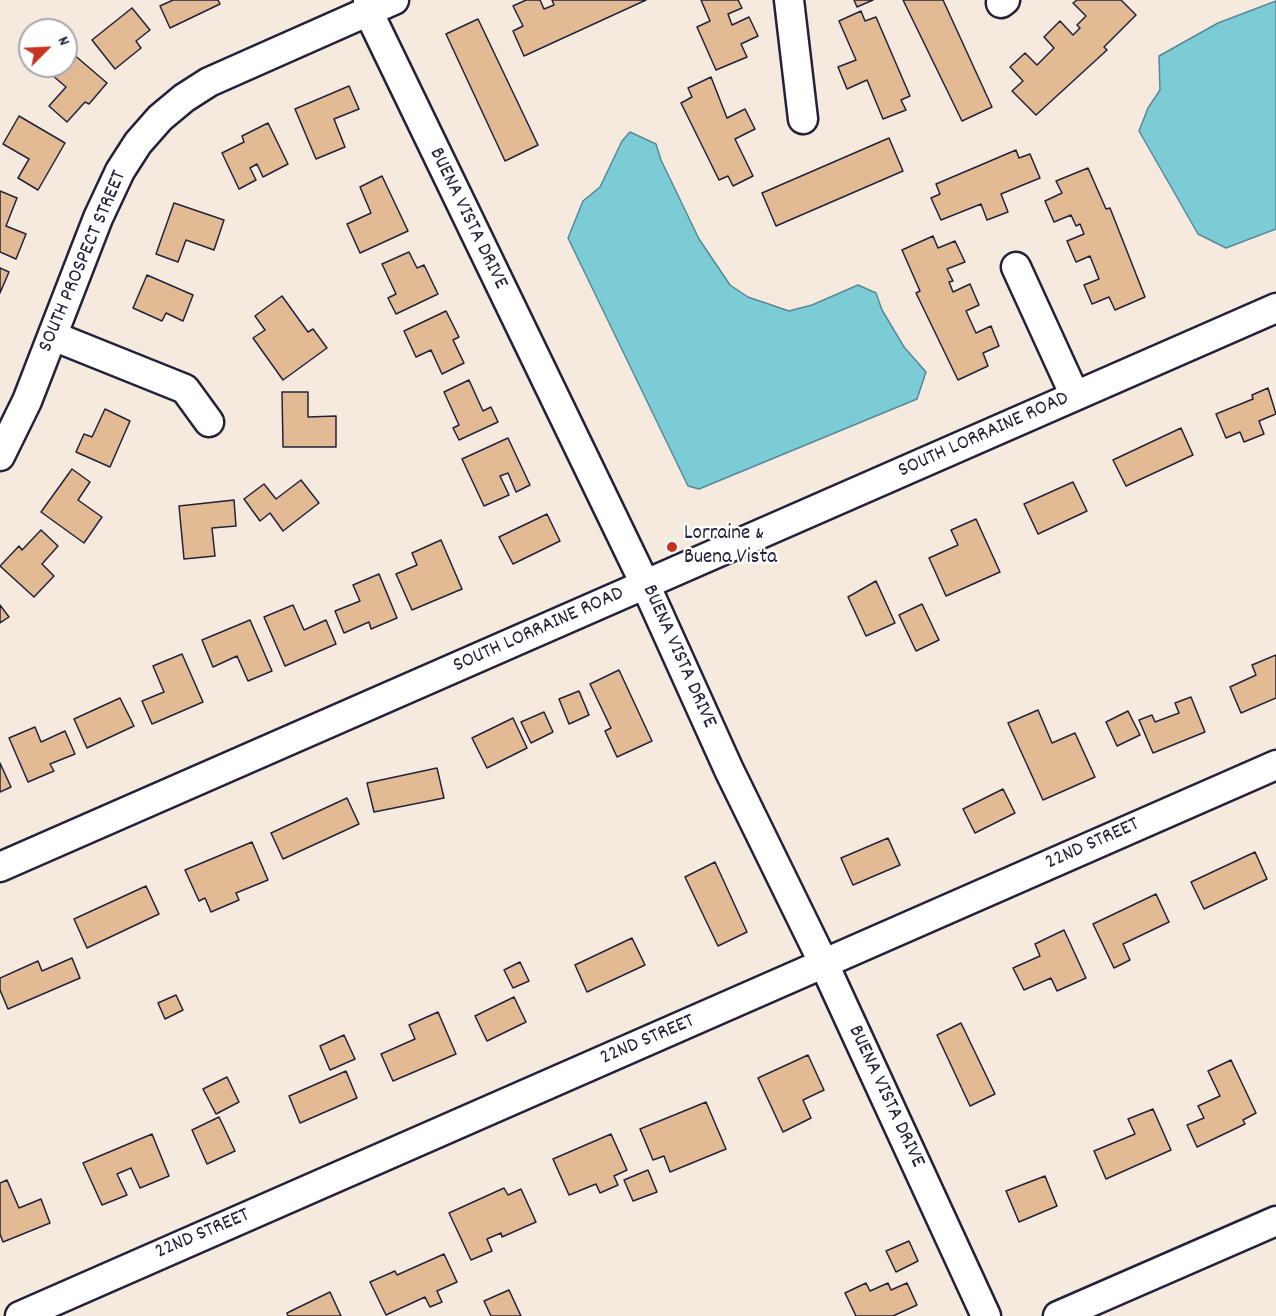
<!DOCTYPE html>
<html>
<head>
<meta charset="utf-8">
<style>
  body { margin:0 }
  #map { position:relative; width:1276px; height:1316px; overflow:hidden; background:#f6eadf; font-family:Dekko,sans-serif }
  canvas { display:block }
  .north { position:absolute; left:18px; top:18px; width:60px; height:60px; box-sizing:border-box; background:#fff; border:2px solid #a7a7b1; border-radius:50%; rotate:66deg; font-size:16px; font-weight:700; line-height:24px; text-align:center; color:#22223b }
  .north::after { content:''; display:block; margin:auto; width:21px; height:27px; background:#c8321e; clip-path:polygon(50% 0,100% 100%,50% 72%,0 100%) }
</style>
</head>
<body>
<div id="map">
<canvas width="1276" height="1316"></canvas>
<div class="north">N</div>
</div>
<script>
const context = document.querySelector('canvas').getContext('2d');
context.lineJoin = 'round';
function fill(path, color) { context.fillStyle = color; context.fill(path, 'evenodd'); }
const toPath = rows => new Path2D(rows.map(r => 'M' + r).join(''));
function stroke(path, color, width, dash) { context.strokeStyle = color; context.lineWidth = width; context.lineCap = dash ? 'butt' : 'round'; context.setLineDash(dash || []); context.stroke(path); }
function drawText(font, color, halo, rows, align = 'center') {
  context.font = font + ' Dekko,sans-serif'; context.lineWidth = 4.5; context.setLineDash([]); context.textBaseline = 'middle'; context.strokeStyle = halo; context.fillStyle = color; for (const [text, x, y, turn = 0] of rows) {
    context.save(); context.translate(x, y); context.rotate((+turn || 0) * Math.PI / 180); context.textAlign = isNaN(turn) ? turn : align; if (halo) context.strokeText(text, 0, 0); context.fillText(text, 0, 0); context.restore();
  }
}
const water = toPath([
  [1276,1,1276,229,1226,248,1198,234,1139,131,1148,108,1160,90,1159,56,1218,23,1276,1],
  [630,132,656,144,661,160,699,239,730,285,748,297,789,311,812,305,858,285,876,293,882,310,904,347,926,372,917,399,699,489,688,486,568,238,583,201,600,187,622,141,630,132]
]);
const building = toPath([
  [173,0,218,0,220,4,170,28,160,6,173,0],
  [526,0,540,0,544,9,554,5,552,0,646,0,524,56,513,31,523,26,513,6,526,0],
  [701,0,738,0,742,8,728,14,732,25,749,17,758,36,741,44,747,57,716,70,697,27,710,21,701,0],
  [854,0,873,0,857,7,854,0],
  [903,0,943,0,992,107,962,121,903,0],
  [1077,0,1121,0,1136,15,1104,47,1107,50,1036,115,1012,91,1023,81,1010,67,1025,53,1037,65,1054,48,1044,37,1060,21,1073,35,1080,28,1077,25,1086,16,1073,3,1077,0],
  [132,8,150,30,136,41,141,48,115,69,92,40,132,8],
  [861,11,865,21,876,17,910,96,901,100,906,110,883,119,867,80,847,89,838,67,856,60,839,21,861,11],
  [478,19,538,145,505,161,446,34,478,19],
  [72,53,107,83,89,104,85,102,67,122,49,106,66,87,52,75,60,66,66,66,66,59,72,53],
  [711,77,727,118,745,109,755,129,735,139,753,176,733,186,728,176,719,180,681,103,692,97,688,88,711,77],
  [349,86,359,109,334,119,345,147,316,159,295,109,349,86],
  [19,116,65,143,38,190,18,178,29,159,3,144,19,116],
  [268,123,288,164,263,177,257,164,250,168,256,180,239,189,222,153,244,142,242,136,268,123],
  [889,138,903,171,776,226,762,193,889,138],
  [1016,150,1019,158,1030,154,1040,178,1001,194,1008,212,987,220,981,204,941,220,931,198,940,194,936,184,1016,150],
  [1088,168,1106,209,1110,208,1145,297,1115,310,1109,297,1092,304,1084,285,1099,279,1090,256,1076,262,1067,241,1084,234,1080,224,1076,226,1071,215,1054,222,1045,201,1062,193,1056,181,1088,168],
  [382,176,408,231,360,253,347,224,371,213,360,187,382,176],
  [0,191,17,198,6,226,26,234,16,259,0,252,0,191],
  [174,203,224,220,214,250,186,240,178,262,156,254,174,203],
  [933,236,938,248,955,241,965,262,947,269,953,281,949,282,953,292,970,284,979,305,966,311,976,333,991,326,999,346,983,353,988,366,958,380,916,293,920,291,902,250,933,236],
  [409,252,417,268,424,265,438,294,396,314,388,298,396,294,382,264,409,252],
  [0,268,9,272,0,293,0,268],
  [147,275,193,295,183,321,166,313,162,321,133,308,147,275],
  [282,296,308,332,313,329,327,348,283,380,253,338,265,330,255,316,282,296],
  [446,311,459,337,453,340,464,363,442,374,431,350,416,357,404,331,446,311],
  [469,380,483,411,491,407,498,422,459,440,453,428,459,425,444,392,469,380],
  [1268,388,1276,414,1259,421,1264,434,1244,442,1240,432,1226,438,1216,414,1253,399,1252,395,1268,388],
  [282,392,308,392,308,417,336,416,336,447,283,447,282,392],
  [105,409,130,421,110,467,76,452,84,434,92,437,105,409],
  [1181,428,1193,455,1126,486,1113,460,1181,428],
  [508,438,530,485,516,492,508,473,500,476,509,495,484,506,462,459,508,438],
  [72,469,90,482,78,500,102,517,84,543,41,512,72,469],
  [301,480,319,503,283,531,270,513,260,521,244,499,264,484,276,499,301,480],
  [1073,482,1087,511,1038,534,1024,504,1073,482],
  [234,500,236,526,212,528,215,556,184,559,179,506,234,500],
  [547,514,560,541,513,564,499,537,547,514],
  [976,519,1000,572,946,596,929,558,958,545,951,530,976,519],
  [41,530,58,546,42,564,54,576,34,597,0,566,19,546,22,550,41,530],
  [441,540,462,589,412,610,396,574,417,565,412,553,441,540],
  [379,574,397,618,371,629,369,622,344,633,335,611,360,601,353,585,379,574],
  [876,581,895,623,866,636,848,597,876,581],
  [922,604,939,640,916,651,899,615,922,604],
  [0,605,9,617,0,623,0,605],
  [293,605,304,630,326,620,336,644,285,666,264,617,293,605],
  [250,620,272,671,248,681,237,656,213,667,202,640,250,620],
  [182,654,203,702,152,724,142,701,164,692,153,666,182,654],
  [1276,655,1276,698,1241,713,1230,687,1256,675,1252,665,1276,655],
  [619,670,652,741,617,757,605,731,611,728,590,684,619,670],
  [579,691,589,715,569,724,559,699,579,691],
  [1191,697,1205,732,1153,753,1139,720,1152,715,1155,722,1179,713,1175,703,1191,697],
  [120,698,134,726,87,748,74,719,120,698],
  [1038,710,1052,743,1075,733,1095,777,1043,800,1008,723,1038,710],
  [1128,711,1140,735,1117,746,1106,722,1128,711],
  [544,712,553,732,531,743,521,722,544,712],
  [513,718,527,748,487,768,472,738,513,718],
  [35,727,41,742,65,731,75,754,50,764,54,771,28,782,9,738,35,727],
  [0,763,11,787,0,792,0,763],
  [437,768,444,798,374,812,367,783,437,768],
  [1003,789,1015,813,975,833,963,809,1003,789],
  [347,798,359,824,283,859,271,833,347,798],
  [888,838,900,865,853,885,841,858,888,838],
  [252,842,268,880,236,893,239,900,211,912,205,898,199,901,185,870,252,842],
  [1255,852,1267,879,1204,909,1191,882,1255,852],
  [715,862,747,932,718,946,685,877,715,862],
  [146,886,159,914,87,948,74,919,146,886],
  [1156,894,1169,922,1123,944,1130,960,1114,968,1093,924,1156,894],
  [1064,930,1086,978,1057,991,1051,978,1024,990,1013,968,1040,956,1035,944,1064,930],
  [632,938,645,965,587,992,575,965,632,938],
  [72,958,80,978,8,1009,0,990,0,978,38,961,42,971,72,958],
  [520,962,529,981,513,988,504,970,520,962],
  [176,995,183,1010,165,1019,158,1003,176,995],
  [514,997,526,1022,487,1041,475,1016,514,997],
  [438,1012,456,1054,393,1081,381,1054,415,1039,409,1025,438,1012],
  [961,1023,995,1094,970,1106,937,1035,961,1023],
  [344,1035,355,1059,330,1070,320,1046,344,1035],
  [808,1055,824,1090,803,1100,811,1118,783,1132,758,1078,808,1055],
  [1231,1060,1256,1113,1243,1120,1245,1124,1197,1147,1187,1125,1204,1118,1198,1106,1220,1096,1208,1071,1231,1060],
  [346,1071,357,1098,300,1123,289,1096,346,1071],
  [227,1077,239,1102,216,1114,203,1089,227,1077],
  [706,1102,726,1149,670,1172,664,1156,653,1160,640,1129,706,1102],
  [1153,1109,1171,1150,1106,1179,1094,1151,1135,1134,1128,1119,1153,1109],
  [219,1117,235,1151,207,1164,192,1130,219,1117],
  [152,1134,169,1176,140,1188,131,1168,117,1174,127,1195,102,1205,83,1163,152,1134],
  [611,1134,627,1170,614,1176,618,1185,600,1193,596,1184,569,1195,553,1159,611,1134],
  [648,1170,657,1192,633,1201,624,1180,648,1170],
  [1045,1176,1057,1206,1019,1222,1006,1191,1045,1176],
  [7,1180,19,1208,41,1199,50,1223,3,1242,0,1234,0,1183,7,1180],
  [504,1188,508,1195,521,1189,536,1222,502,1237,501,1233,487,1239,492,1251,471,1260,449,1213,504,1188],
  [909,1241,918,1261,896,1272,886,1251,909,1241],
  [444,1254,457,1282,437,1291,442,1302,430,1307,425,1297,386,1315,370,1282,395,1271,397,1275,444,1254],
  [866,1283,870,1291,888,1283,891,1290,907,1283,917,1305,893,1316,856,1316,845,1293,866,1283],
  [509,1290,521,1316,491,1316,484,1301,509,1290],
  [330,1292,341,1316,288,1316,287,1313,330,1292]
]);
const minor = toPath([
  [368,0,368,11,645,584,729,770,824,964,986,1316],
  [789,0,803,119],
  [1001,3,1005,0],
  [1016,267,1075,396],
  [53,336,185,389,209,422],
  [0,456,27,401,98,218,120,171,138,143,160,118,184,98,209,82,394,0],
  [0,867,1276,308],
  [20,1316,1276,765],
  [1058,1316,1276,1221]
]);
const markers = [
  [672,547,6,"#c8321e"]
];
const streetNames = [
  ["BUENA VISTA DRIVE",467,219,64],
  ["SOUTH PROSPECT STREET",84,262,-67],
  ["SOUTH LORRAINE ROAD",984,436,-24],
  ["SOUTH LORRAINE ROAD",539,631,-24],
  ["BUENA VISTA DRIVE",678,657,66],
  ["22ND STREET",1093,845,-24],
  ["22ND STREET",648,1041,-23],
  ["BUENA VISTA DRIVE",885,1097,65],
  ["22ND STREET",203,1235,-23]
];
const poiNames = [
  ["Lorraine &",684,535],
  ["Buena Vista",684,559]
];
fill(water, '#7cccd6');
stroke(water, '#588898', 1.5);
fill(building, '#e2ba93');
stroke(building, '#22223b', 1.5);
stroke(minor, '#22223b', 33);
stroke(minor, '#fff', 28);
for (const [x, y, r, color] of markers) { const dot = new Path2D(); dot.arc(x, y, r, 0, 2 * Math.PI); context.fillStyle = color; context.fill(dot); stroke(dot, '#fff', 2); }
drawText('21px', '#22223b', '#fff', streetNames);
drawText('21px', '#22223b', '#fff', poiNames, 'left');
</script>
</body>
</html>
